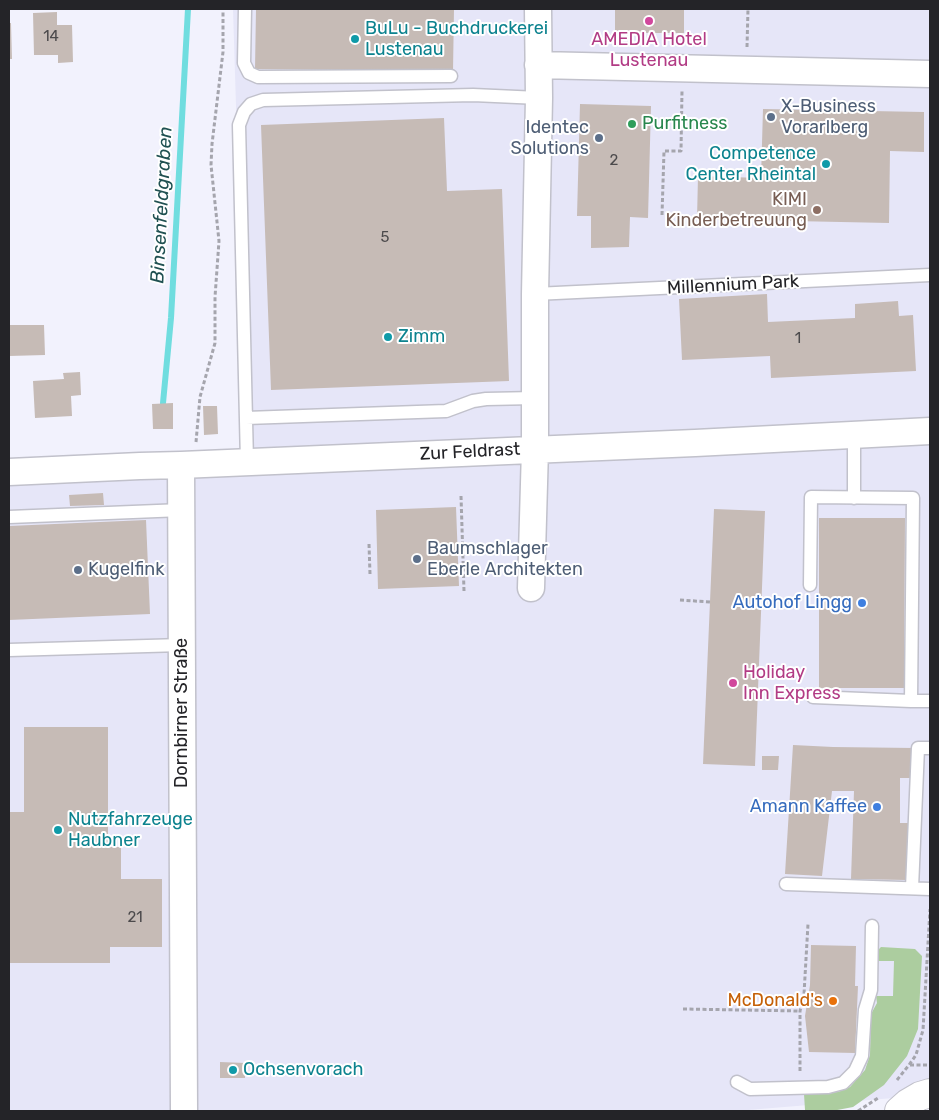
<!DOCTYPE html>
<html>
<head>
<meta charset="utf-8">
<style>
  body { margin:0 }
  #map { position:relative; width:939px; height:1120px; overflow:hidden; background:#f2f2fd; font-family:Rubik,sans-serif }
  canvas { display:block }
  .frame { position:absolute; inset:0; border:10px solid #242428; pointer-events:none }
</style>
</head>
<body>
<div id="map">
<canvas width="939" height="1120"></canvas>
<div class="frame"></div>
</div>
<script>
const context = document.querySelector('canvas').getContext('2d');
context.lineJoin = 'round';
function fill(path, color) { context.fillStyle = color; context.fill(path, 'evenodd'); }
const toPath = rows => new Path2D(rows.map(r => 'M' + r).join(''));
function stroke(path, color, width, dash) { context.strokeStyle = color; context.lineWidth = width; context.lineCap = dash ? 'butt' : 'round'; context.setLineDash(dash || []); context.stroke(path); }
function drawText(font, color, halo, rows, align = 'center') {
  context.font = font + ' Rubik,sans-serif'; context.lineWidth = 4; context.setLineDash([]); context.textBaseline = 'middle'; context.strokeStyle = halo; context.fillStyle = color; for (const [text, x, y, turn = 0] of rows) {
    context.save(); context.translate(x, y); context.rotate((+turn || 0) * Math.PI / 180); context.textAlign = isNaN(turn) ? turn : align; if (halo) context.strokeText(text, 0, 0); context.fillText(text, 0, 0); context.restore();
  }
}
const built = toPath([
  [233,9,930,9,930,1095,736,1111,9,1111,9,473,247,462]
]);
const green = toPath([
  [881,947,915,949,922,956,918,1029,907,1056,884,1085,853,1107,832,1111,806,1111,805,1110,804,1094,838,1092,850,1087,865,1070,870,1055,871,1014,877,1003,876,996,893,996,894,961,877,961,878,950]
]);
const stream = toPath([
  [163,403,171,318,188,9]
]);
const building = toPath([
  [256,9,454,9,453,71,255,69],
  [615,9,684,9,684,33,615,33],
  [57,12,57,25,72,25,73,62,58,63,58,55,34,55,33,13],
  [9,23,11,23,12,59,9,59],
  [580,104,651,106,648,218,630,217,629,247,591,248,591,216,577,216],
  [763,109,924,112,924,152,890,151,889,223,697,219,698,176,761,178],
  [444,118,447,191,502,189,509,381,271,390,261,125],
  [767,294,768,322,855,318,855,304,898,301,899,316,913,315,916,371,771,378,770,356,682,360,679,299],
  [9,325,44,325,45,355,9,356],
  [80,372,81,395,71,396,72,416,35,418,33,381,64,379,63,373],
  [173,403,173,429,153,429,152,404],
  [203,406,217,406,218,434,204,435],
  [103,493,104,505,70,506,69,495],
  [456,507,459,586,378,589,376,510],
  [714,509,765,511,755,766,703,764],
  [819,518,905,518,904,688,819,688],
  [146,520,150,614,9,620,9,526],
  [24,727,108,727,108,847,121,847,121,879,162,879,162,947,110,947,110,963,9,963,9,812,24,812],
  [793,745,833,747,914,748,914,778,900,778,900,823,908,823,907,880,851,879,854,791,832,791,822,876,785,874],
  [762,756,779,756,778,770,762,770],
  [811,945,856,946,855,986,858,986,855,1053,809,1052,805,1016,810,985],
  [220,1062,245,1063,245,1078,220,1078]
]);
const path = toPath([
  [747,47,748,9],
  [662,215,664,151,681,151,682,91],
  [196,442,200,397,215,343,215,297,219,241,211,165,212,144,223,52,223,9],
  [461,496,464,591],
  [369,544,370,574],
  [680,600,710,602],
  [683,1009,800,1011],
  [910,1065,930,1065],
  [800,1071,800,1011,804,994,808,924],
  [897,1080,909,1065,916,1055,923,1030,930,909],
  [858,1111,878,1098]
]);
const service = toPath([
  [245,9,244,63,249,73,258,77,451,76],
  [535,294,930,275],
  [246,418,446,411,473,401,486,399,535,398],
  [247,462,239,125,244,112,251,104,263,100,473,95,539,98],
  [854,498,854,435],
  [9,517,182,510],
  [810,585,811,497,913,498,911,701,930,701],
  [9,650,182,645],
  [813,697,911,701],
  [786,884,930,889],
  [912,888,918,748,930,748],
  [737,1082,750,1089,828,1087,843,1083,855,1071,862,1056,865,1010,871,990,872,926]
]);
const minor = toPath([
  [538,65,930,74],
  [181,465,184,1111],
  [9,472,140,466,181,465,695,443,930,431],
  [531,588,535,449,535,294,539,98,538,9]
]);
const primary = toPath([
  [899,1111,908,1103,920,1096,930,1093]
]);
const markers = [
  [649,21,5,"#d1479c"],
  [355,39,5,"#0f9aa8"],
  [771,117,5,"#5c6f8a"],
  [632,124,5,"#2e9e5b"],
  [599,138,5,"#5c6f8a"],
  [826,164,5,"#0f9aa8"],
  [817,210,5,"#8d6e63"],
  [388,337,5,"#0f9aa8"],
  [417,559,5,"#5c6f8a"],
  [78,570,5,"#5c6f8a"],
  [862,603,5,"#3f7fe0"],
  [733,683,5,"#d1479c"],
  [877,807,5,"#3f7fe0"],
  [58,830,5,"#0f9aa8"],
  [833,1001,5,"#e8710a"],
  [233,1070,5,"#0f9aa8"]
];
const numberNames = [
  ["14",51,37],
  ["2",614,161],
  ["5",385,238],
  ["1",798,339],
  ["21",135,918]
];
const cultureNames = [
  ["BuLu - Buchdruckerei",365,29],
  ["Lustenau",365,50],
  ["Competence",816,154,"right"],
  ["Center Rheintal",816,175,"right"],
  ["Zimm",398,337],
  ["Nutzfahrzeuge",68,820],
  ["Haubner",68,841],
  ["Ochsenvorach",243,1070]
];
const hotelNames = [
  ["AMEDIA Hotel",649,40],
  ["Lustenau",649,61],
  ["Holiday",743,673,"left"],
  ["Inn Express",743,694,"left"]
];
const serviceNames = [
  ["X-Business",781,107],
  ["Vorarlberg",781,128],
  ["Identec",589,128,"right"],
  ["Solutions",589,149,"right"],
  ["Baumschlager",427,549],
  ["Eberle Architekten",427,570],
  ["Kugelfink",88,570]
];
const leisureNames = [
  ["Purfitness",642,124]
];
const educationNames = [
  ["KIMI",807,200],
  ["Kinderbetreuung",807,221]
];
const streetNames = [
  ["Millennium Park",733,285,-3],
  ["Zur Feldrast",470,452,-3],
  ["Dornbirner Straße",182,713,-90]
];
const shopNames = [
  ["Autohof Lingg",852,603],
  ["Amann Kaffee",867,807]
];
const foodNames = [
  ["McDonald's",823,1001]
];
const waterNames = [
  ["Binsenfeldgraben",162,205,-87]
];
fill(built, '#e6e6f8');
fill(green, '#accd9f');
stroke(stream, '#70dddf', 6);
fill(building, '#c6bbb6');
stroke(service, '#c1c1cb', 15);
stroke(minor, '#c1c1cb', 29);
stroke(primary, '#c1c1cb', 30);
stroke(path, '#a5a5ad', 3, [4, 2.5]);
stroke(service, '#fff', 12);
stroke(minor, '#fff', 26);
stroke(primary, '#fff', 28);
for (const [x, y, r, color] of markers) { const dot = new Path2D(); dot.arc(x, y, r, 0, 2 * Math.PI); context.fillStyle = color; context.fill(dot); stroke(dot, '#fff', 2); }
drawText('15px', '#4c4a4c', null, numberNames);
drawText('18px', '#0d838f', '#fff', cultureNames, 'left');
drawText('18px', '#b23c85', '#fff', hotelNames);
drawText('18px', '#4e5e75', '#fff', serviceNames, 'left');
drawText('18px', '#27864d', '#fff', leisureNames, 'left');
drawText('18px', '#785e54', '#fff', educationNames, 'right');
drawText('18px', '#242428', '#fff', streetNames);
drawText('18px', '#366cbe', '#fff', shopNames, 'right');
drawText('18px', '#c56008', '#fff', foodNames, 'right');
drawText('italic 19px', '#205152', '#fff', waterNames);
</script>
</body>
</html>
